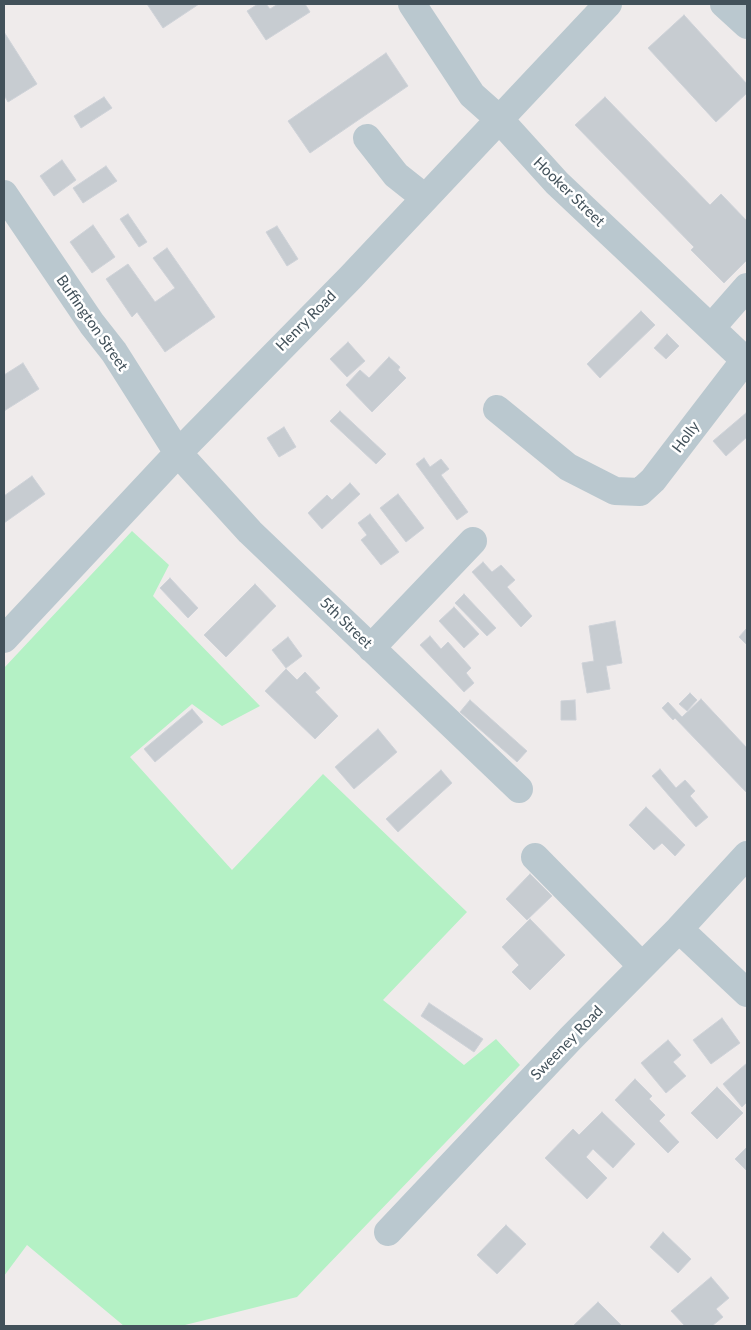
<!DOCTYPE html>
<html>
<head>
<meta charset="utf-8">
<style>
  body { margin:0 }
  #map { position:relative; width:751px; height:1330px; overflow:hidden; background:#efebeb; font-family:Lato,sans-serif }
  canvas { display:block }
  .frame { position:absolute; inset:0; border:5px solid #42515a; pointer-events:none }
</style>
</head>
<body>
<div id="map">
<canvas width="751" height="1330"></canvas>
<div class="frame"></div>
</div>
<script>
const context = document.querySelector('canvas').getContext('2d');
context.lineJoin = 'round';
function fill(path, color) { context.fillStyle = color; context.fill(path, 'evenodd'); }
const toPath = rows => new Path2D(rows.map(r => 'M' + r).join(''));
function stroke(path, color, width, dash) { context.strokeStyle = color; context.lineWidth = width; context.lineCap = dash ? 'butt' : 'round'; context.setLineDash(dash || []); context.stroke(path); }
function drawText(font, color, halo, rows, align = 'center') {
  context.font = font + ' Lato,sans-serif'; context.lineWidth = 5; context.setLineDash([]); context.textBaseline = 'middle'; context.strokeStyle = halo; context.fillStyle = color; for (const [text, x, y, turn = 0] of rows) {
    context.save(); context.translate(x, y); context.rotate((+turn || 0) * Math.PI / 180); context.textAlign = isNaN(turn) ? turn : align; if (halo) context.strokeText(text, 0, 0); context.fillText(text, 0, 0); context.restore();
  }
}
const green = toPath([
  [132,531,169,565,153,596,260,706,222,726,192,704,130,757,232,870,323,774,467,912,383,1000,464,1065,496,1039,520,1065,297,1297,181,1326,124,1326,27,1245,4,1276,4,668]
]);
const building = toPath([
  [147,4,199,4,163,28,147,4],
  [258,4,266,4,270,9,278,4,305,4,310,12,266,40,247,11,258,4],
  [684,15,747,84,747,93,716,122,648,48,684,15],
  [4,32,37,84,8,102,4,95,4,32],
  [386,53,408,86,310,153,288,121,386,53],
  [104,97,112,108,81,128,74,116,104,97],
  [605,97,710,205,721,194,747,221,747,260,724,283,691,250,694,247,575,125,605,97],
  [62,160,76,180,54,196,40,176,62,160],
  [106,166,117,181,83,203,73,188,106,166],
  [128,214,147,242,139,247,120,219,128,214],
  [93,225,115,257,92,273,70,242,93,225],
  [277,226,298,259,287,266,266,232,277,226],
  [167,248,215,317,165,352,137,312,132,317,106,279,128,264,155,302,175,288,153,258,167,248],
  [641,311,655,325,600,378,587,364,641,311],
  [667,334,679,346,666,359,654,348,667,334],
  [348,342,365,361,347,377,330,359,348,342],
  [389,357,400,367,398,370,406,378,372,412,346,385,360,370,369,378,389,357],
  [23,363,39,389,4,411,4,375,23,363],
  [340,411,386,454,376,464,330,421,340,411],
  [746,413,747,414,747,437,726,456,713,441,746,413],
  [284,427,296,447,279,457,267,438,284,427],
  [424,458,430,467,441,459,449,469,441,475,468,512,457,520,416,464,424,458],
  [32,476,45,494,4,523,4,496,32,476],
  [350,483,360,494,322,529,308,513,327,495,332,500,350,483],
  [398,494,424,528,406,542,380,508,398,494],
  [370,514,399,552,381,565,361,540,367,535,358,523,370,514],
  [483,562,492,572,501,565,515,580,507,587,532,616,521,627,472,572,483,562],
  [170,578,198,608,188,618,160,588,170,578],
  [255,584,276,606,226,657,204,635,255,584],
  [464,594,496,628,487,636,455,603,464,594],
  [454,607,479,634,464,648,439,621,454,607],
  [615,621,622,663,606,666,610,689,587,693,582,663,594,661,589,626,615,621],
  [747,628,747,645,739,637,747,628],
  [430,636,441,649,448,642,471,668,466,673,474,683,464,692,420,645,430,636],
  [288,637,302,656,286,668,272,650,288,637],
  [286,669,297,680,305,672,320,688,315,692,338,716,315,739,265,691,286,669],
  [690,693,697,700,687,711,679,704,690,693],
  [701,699,747,748,747,793,675,718,673,720,662,708,668,702,682,717,701,699],
  [470,700,527,751,517,762,460,712,470,700],
  [575,700,576,720,561,720,561,701,575,700],
  [192,709,203,722,155,762,144,749,192,709],
  [378,729,397,752,354,789,335,767,378,729],
  [660,769,676,788,685,780,695,791,690,796,708,817,696,827,652,776,660,769],
  [441,770,452,783,398,832,386,819,441,770],
  [646,807,685,845,675,856,662,843,654,850,629,825,646,807],
  [530,874,552,896,527,920,506,899,530,874],
  [530,919,565,955,530,990,512,972,519,965,502,947,530,919],
  [429,1003,483,1039,474,1052,421,1016,429,1003],
  [722,1018,740,1043,711,1064,693,1040,722,1018],
  [668,1040,681,1055,673,1062,686,1076,666,1093,641,1063,668,1040],
  [747,1063,747,1102,742,1107,723,1084,747,1063],
  [635,1079,652,1096,649,1099,665,1115,659,1121,679,1142,668,1153,615,1100,635,1079],
  [717,1087,743,1113,717,1139,691,1113,717,1087],
  [602,1112,635,1144,613,1168,593,1149,586,1157,607,1178,587,1199,545,1158,573,1129,579,1135,602,1112],
  [747,1147,747,1171,735,1159,747,1147],
  [506,1225,526,1244,497,1274,477,1255,506,1225],
  [663,1232,691,1259,678,1273,650,1247,663,1232],
  [711,1277,729,1298,716,1309,723,1317,712,1326,685,1326,671,1311,711,1277],
  [598,1302,622,1326,573,1326,598,1302]
]);
const minor = toPath([
  [412,4,472,95,499,119,557,183,747,362],
  [724,4,747,25],
  [367,138,396,175,425,198],
  [4,194,92,324,114,352,178,453,250,532,519,789],
  [711,328,747,287],
  [497,409,568,467,615,491,640,492,653,480,745,360],
  [4,639,178,453,351,277,608,4],
  [371,648,473,541],
  [535,857,642,966],
  [679,929,747,993],
  [388,1232,571,1038,679,929,747,855]
]);
const streetNames = [
  ["Hooker Street",569,192,44],
  ["Henry Road",306,321,-45],
  ["Buffington Street",92,323,55],
  ["Holly",686,437,-53],
  ["5th Street",346,623,44],
  ["Sweeney Road",567,1043,-46]
];
fill(green, '#b4f1c5');
fill(building, '#c7ccd1');
stroke(building, '#ced2d8', 1);
stroke(minor, '#bac8cf', 28);
drawText('15px', '#42515a', '#fff', streetNames);
</script>
</body>
</html>
